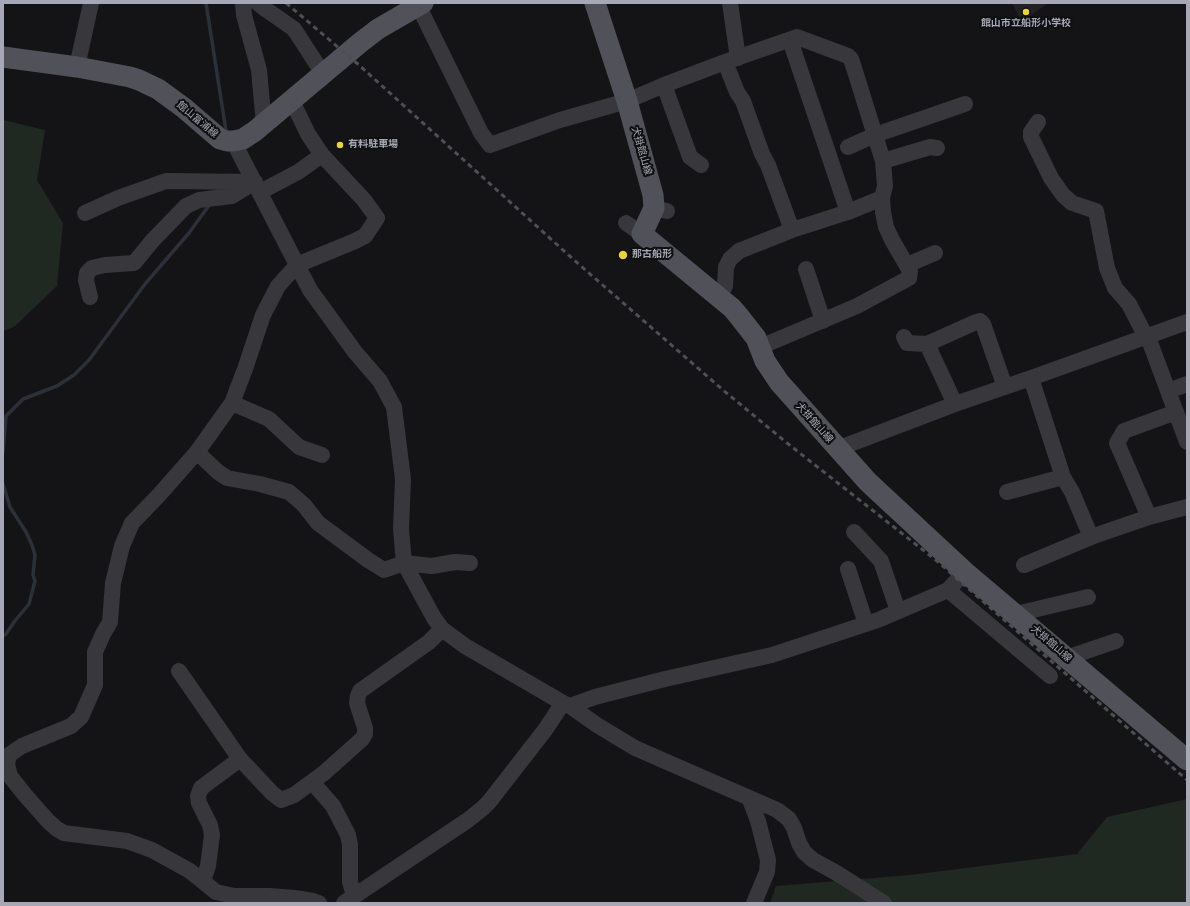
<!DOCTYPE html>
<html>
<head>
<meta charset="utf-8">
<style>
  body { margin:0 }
  #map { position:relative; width:1190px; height:906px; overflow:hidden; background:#141416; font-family:"Nunito Sans",sans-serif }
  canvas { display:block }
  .frame { position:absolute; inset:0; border:4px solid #a6a8b5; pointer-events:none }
</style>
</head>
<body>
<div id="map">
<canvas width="1190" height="906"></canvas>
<div class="frame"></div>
</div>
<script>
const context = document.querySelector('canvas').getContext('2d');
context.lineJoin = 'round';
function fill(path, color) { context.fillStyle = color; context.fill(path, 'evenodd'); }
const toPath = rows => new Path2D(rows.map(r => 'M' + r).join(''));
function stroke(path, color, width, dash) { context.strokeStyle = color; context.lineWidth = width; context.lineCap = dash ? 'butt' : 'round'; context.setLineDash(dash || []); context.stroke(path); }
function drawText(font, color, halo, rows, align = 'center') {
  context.font = font + ' "Nunito Sans","Noto Sans JP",sans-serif'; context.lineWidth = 4; context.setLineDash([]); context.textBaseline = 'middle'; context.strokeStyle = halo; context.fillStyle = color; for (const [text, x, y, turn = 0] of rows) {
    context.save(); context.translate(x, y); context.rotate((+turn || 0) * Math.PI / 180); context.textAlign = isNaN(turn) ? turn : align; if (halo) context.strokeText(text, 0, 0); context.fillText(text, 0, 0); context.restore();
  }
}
const built = toPath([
  [1012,3,1048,3,1022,22]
]);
const green = toPath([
  [3,120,45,130,37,180,63,223,57,286,14,327,3,331],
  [1187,799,1187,903,770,903,776,886,910,875,1077,854,1107,817]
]);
const stream = toPath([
  [206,3,226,131],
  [3,452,6,416,23,399,57,386,74,375,89,360,145,284,189,233,210,204],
  [3,484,10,507,26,532,32,545,35,555,33,575,35,581,29,604,14,622,6,634,3,636]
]);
const minor = toPath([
  [243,3,244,15,259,70,264,125],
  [258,3,264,8,294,29,318,66,324,73],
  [417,3,481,133,490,145,560,120,627,101,664,85,725,62,797,37,848,56,851,59,854,68,883,161,885,186,882,198,883,212,886,227,892,240,910,271,909,278,857,306,760,347],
  [730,3,738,58],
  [790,40,848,212],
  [725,62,737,92,743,101,762,154,768,165,792,230],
  [77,67,91,3],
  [664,85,690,157,701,165],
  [292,101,308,134,322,155,364,200,377,218,365,236,355,241,297,265,278,286,263,315,245,369,232,403,197,452,159,495,132,523,122,546,113,583,110,622,103,634,95,652,95,685,81,717,71,726,22,746,9,755,7,764,10,776,25,795,48,821,57,829,64,833,127,841,152,850,190,871,216,892,234,896,269,896,295,898,313,901,319,903],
  [1038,122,1031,132,1031,137,1051,178,1063,195,1072,203,1096,211,1107,268,1115,288,1129,304,1146,337],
  [233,141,310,290,355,352,380,381,394,407,403,479,401,529,404,563,434,618,442,629,465,646,563,703,570,706,597,725,635,748,777,810,789,819,794,828,799,843,804,852,813,860,835,872,884,903],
  [848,147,875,135,965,104],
  [883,161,930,147,937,148],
  [260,192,298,172,322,155],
  [654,208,667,211],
  [85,213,118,198,166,181,255,182],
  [626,223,642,234],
  [907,265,935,253],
  [806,269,823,321],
  [90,297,86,280,87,273,92,268,105,265,134,263,153,240,186,206,199,200,232,196,255,182],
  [719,298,725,286,726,267,730,259,739,251,792,230,848,212,882,198],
  [904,337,907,343,927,344,976,322,980,321,983,324,1005,387],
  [1148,337,1187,442],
  [927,344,955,404],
  [1031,378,1063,477,1072,492,1091,537],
  [1168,391,1187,384],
  [232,403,269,419,299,447,322,455],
  [837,449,955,404,1031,378,1187,322],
  [197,452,218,472,227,478,260,484,289,492,304,505,318,523,368,560,384,570,404,563,432,566,455,562,470,563],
  [1007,492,1063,477],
  [1149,517,1117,443,1124,431,1176,412],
  [854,532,881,561,898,611],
  [1024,565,1091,537,1149,517,1187,507],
  [848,569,866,624],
  [948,590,1050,676],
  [1016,614,1088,597],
  [1066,658,1116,641],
  [179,671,240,759,272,793,281,800,294,795,324,773,362,739,365,734,365,728,357,703,358,696,360,691,429,642,442,629],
  [570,706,595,697,665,679,772,655,878,620,948,590,965,572],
  [312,782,333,806,348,835,350,845,350,882,354,896],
  [750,800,758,821,768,860,767,872,754,903],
  [203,881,208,866,212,835,210,825,199,803,198,796,201,788,240,759],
  [344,903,468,820,483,808,489,802,545,730,563,703]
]);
const major = toPath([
  [595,3,627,101,653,195,654,208,642,234,732,308,738,315,756,338,765,361,779,382,868,482,965,572,1187,760],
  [3,57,77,67,130,77,139,80,158,89,184,108,220,139,227,141,233,141,243,139,255,131,361,42,378,29,423,3]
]);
const rail = toPath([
  [286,3,359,65,574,260,723,390,787,443,937,561,1187,780]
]);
const markers = [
  [1026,12,4,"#ead237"],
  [340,145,4,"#ead237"],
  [623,255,5,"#ead237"]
];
const poiNames = [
  ["館山市立船形小学校",1026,24,"center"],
  ["有料駐車場",348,145],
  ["那古船形",632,255]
];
const streetNames = [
  ["館山富浦線",197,120,40],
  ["犬掛館山線",641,151,74],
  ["犬掛館山線",814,423,48],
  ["犬掛館山線",1051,644,41]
];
fill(built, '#212023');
fill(green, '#202822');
stroke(stream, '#2b3039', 3.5);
stroke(minor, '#37373c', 16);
stroke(major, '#515159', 21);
stroke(rail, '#4e4f55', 3, [5, 4]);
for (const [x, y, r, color] of markers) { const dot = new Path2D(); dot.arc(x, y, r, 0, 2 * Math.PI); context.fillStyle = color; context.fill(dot); stroke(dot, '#0f0f11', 1.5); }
drawText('bold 10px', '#a6a8b5', '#0f0f11', poiNames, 'left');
drawText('10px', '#a6a8b5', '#0f0f11', streetNames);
</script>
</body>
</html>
